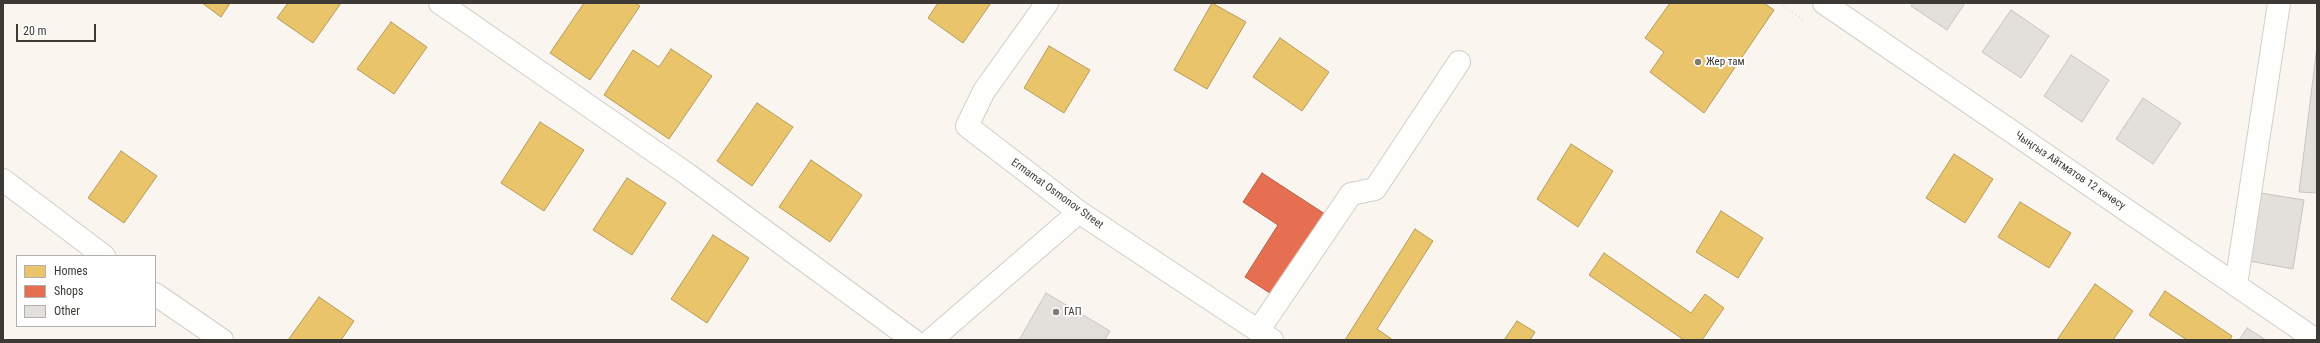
<!DOCTYPE html>
<html>
<head>
<meta charset="utf-8">
<style>
  body { margin:0 }
  #map { position:relative; width:2320px; height:343px; overflow:hidden; background:#faf6ef; font-family:"Roboto Condensed",sans-serif }
  canvas { display:block }
  .frame { position:absolute; inset:0; border:4px solid #3d3a35; pointer-events:none }
  .legend { position:absolute; left:16px; top:255px; width:140px; height:72px; box-sizing:border-box; background:#fff; border:1px solid #b1b0ae; margin:0; padding:5px 7px; list-style:none; font-size:12px; color:#3d3a35 }
  .legend li { display:flex; align-items:center; gap:8px; height:20px }
  .legend b { width:20px; border:1px solid #b1b0ae }
  .scale { position:absolute; left:16px; top:24px; width:80px; height:18px; box-sizing:border-box; border:2px solid #3d3a35; border-top:0; padding-left:5px; font-size:12px; line-height:14px; white-space:nowrap; color:#3d3a35; -webkit-text-stroke:3px #fff; paint-order:stroke }
</style>
</head>
<body>
<div id="map">
<canvas width="2320" height="343"></canvas>
<div class="frame"></div>
<ul class="legend">
<li><b style="height:11px;background:#e9c46a"></b>Homes</li>
<li><b style="height:11px;background:#e76f51"></b>Shops</li>
<li><b style="height:11px;background:#e3dfdb"></b>Other</li>
</ul>
<div class="scale">20 m</div>
</div>
<script>
const context = document.querySelector('canvas').getContext('2d');
context.lineJoin = 'round';
function fill(path, color) { context.fillStyle = color; context.fill(path, 'evenodd'); }
const toPath = rows => new Path2D(rows.map(r => 'M' + r).join(''));
function stroke(path, color, width, dash) { context.strokeStyle = color; context.lineWidth = width; context.lineCap = dash ? 'butt' : 'round'; context.setLineDash(dash || []); context.stroke(path); }
function drawText(font, color, halo, rows, align = 'center') {
  context.font = font + ' "Roboto Condensed",sans-serif'; context.lineWidth = 4; context.setLineDash([]); context.textBaseline = 'middle'; context.strokeStyle = halo; context.fillStyle = color; for (const [text, x, y, turn = 0] of rows) {
    context.save(); context.translate(x, y); context.rotate((+turn || 0) * Math.PI / 180); context.textAlign = isNaN(turn) ? turn : align; if (halo) context.strokeText(text, 0, 0); context.fillText(text, 0, 0); context.restore();
  }
}
const homes = toPath([
  [202,3,230,3,221,17,202,3],
  [288,3,341,3,313,43,277,18,288,3],
  [584,3,635,3,640,6,590,80,550,53,584,3],
  [938,3,991,3,963,43,928,18,938,3],
  [1212,3,1246,22,1207,89,1174,70,1212,3],
  [1670,3,1764,3,1774,10,1704,113,1650,72,1664,52,1645,38,1670,3],
  [391,22,427,47,394,94,357,69,391,22],
  [1280,38,1329,72,1302,111,1253,77,1280,38],
  [1049,46,1090,70,1064,113,1024,88,1049,46],
  [671,49,712,76,669,139,604,95,633,50,659,67,671,49],
  [757,103,793,127,752,186,717,161,757,103],
  [540,122,584,150,544,211,501,183,540,122],
  [1571,144,1613,171,1578,227,1537,199,1571,144],
  [121,151,157,176,124,223,88,198,121,151],
  [1954,154,1993,179,1965,223,1926,198,1954,154],
  [811,160,862,195,830,242,779,207,811,160],
  [627,178,666,203,632,255,593,230,627,178],
  [2020,202,2071,233,2049,268,1998,237,2020,202],
  [1721,211,1763,238,1738,278,1696,252,1721,211],
  [1415,229,1433,241,1377,329,1393,340,1345,340,1415,229],
  [713,235,749,258,707,323,671,299,713,235],
  [1604,253,1691,313,1705,294,1724,308,1702,340,1684,340,1589,275,1604,253],
  [2095,284,2133,311,2113,340,2057,340,2095,284],
  [2165,291,2232,336,2230,340,2187,340,2149,315,2165,291],
  [319,297,354,321,341,340,288,340,319,297],
  [1517,321,1535,332,1530,340,1504,340,1517,321]
]);
const shops = toPath([
  [1262,173,1325,214,1273,295,1245,277,1278,225,1243,202,1262,173]
]);
const building = toPath([
  [1913,3,1965,3,1947,30,1911,6,1913,3],
  [2011,10,2049,36,2021,78,1982,52,2011,10],
  [2317,46,2317,193,2299,192,2317,46],
  [2071,55,2109,80,2082,122,2044,96,2071,55],
  [2143,98,2181,123,2153,164,2116,139,2143,98],
  [2261,193,2304,200,2293,269,2249,261,2261,193],
  [1046,293,1110,331,1105,340,1019,340,1046,293],
  [2247,328,2266,340,2239,340,2247,328]
]);
const path = toPath([
  [1779,3,1805,21]
]);
const minor = toPath([
  [440,3,687,174,913,340],
  [1047,3,984,91,967,126,1079,212,1272,340],
  [3,180,104,256],
  [2236,285,2279,3],
  [155,294,222,340],
  [1258,331,1351,194,1375,189,1459,62],
  [931,340,1079,212]
]);
const major = toPath([
  [1824,3,2316,340]
]);
const markers = [
  [1698,62,4,"#7f7c76"],
  [1056,312,4,"#7f7c76"]
];
const poiNames = [
  ["Жер там",1706,62],
  ["ГАП",1064,312]
];
const streetNames = [
  ["Чыңгыз Айтматов 12 көчөсү",2070,171,34],
  ["Ermamat Osmonov Street",1057,194,36]
];
fill(homes, '#e9c46a');
stroke(homes, '#b59b5a', 1);
fill(shops, '#e76f51');
stroke(shops, '#b45f49', 1);
fill(building, '#e3dfdb');
stroke(building, '#c9c4c1', 1);
stroke(minor, '#d1cec9', 24);
stroke(major, '#d1cec9', 24);
stroke(path, '#e1e1df', 2.5, [1, 3]);
stroke(minor, '#fefefd', 22);
stroke(major, '#fefefd', 22);
for (const [x, y, r, color] of markers) { const dot = new Path2D(); dot.arc(x, y, r, 0, 2 * Math.PI); context.fillStyle = color; context.fill(dot); stroke(dot, '#fff', 1.5); }
drawText('11px', '#3d3a35', '#fff', poiNames, 'left');
drawText('11px', '#3d3a35', '#fff', streetNames);
</script>
</body>
</html>
